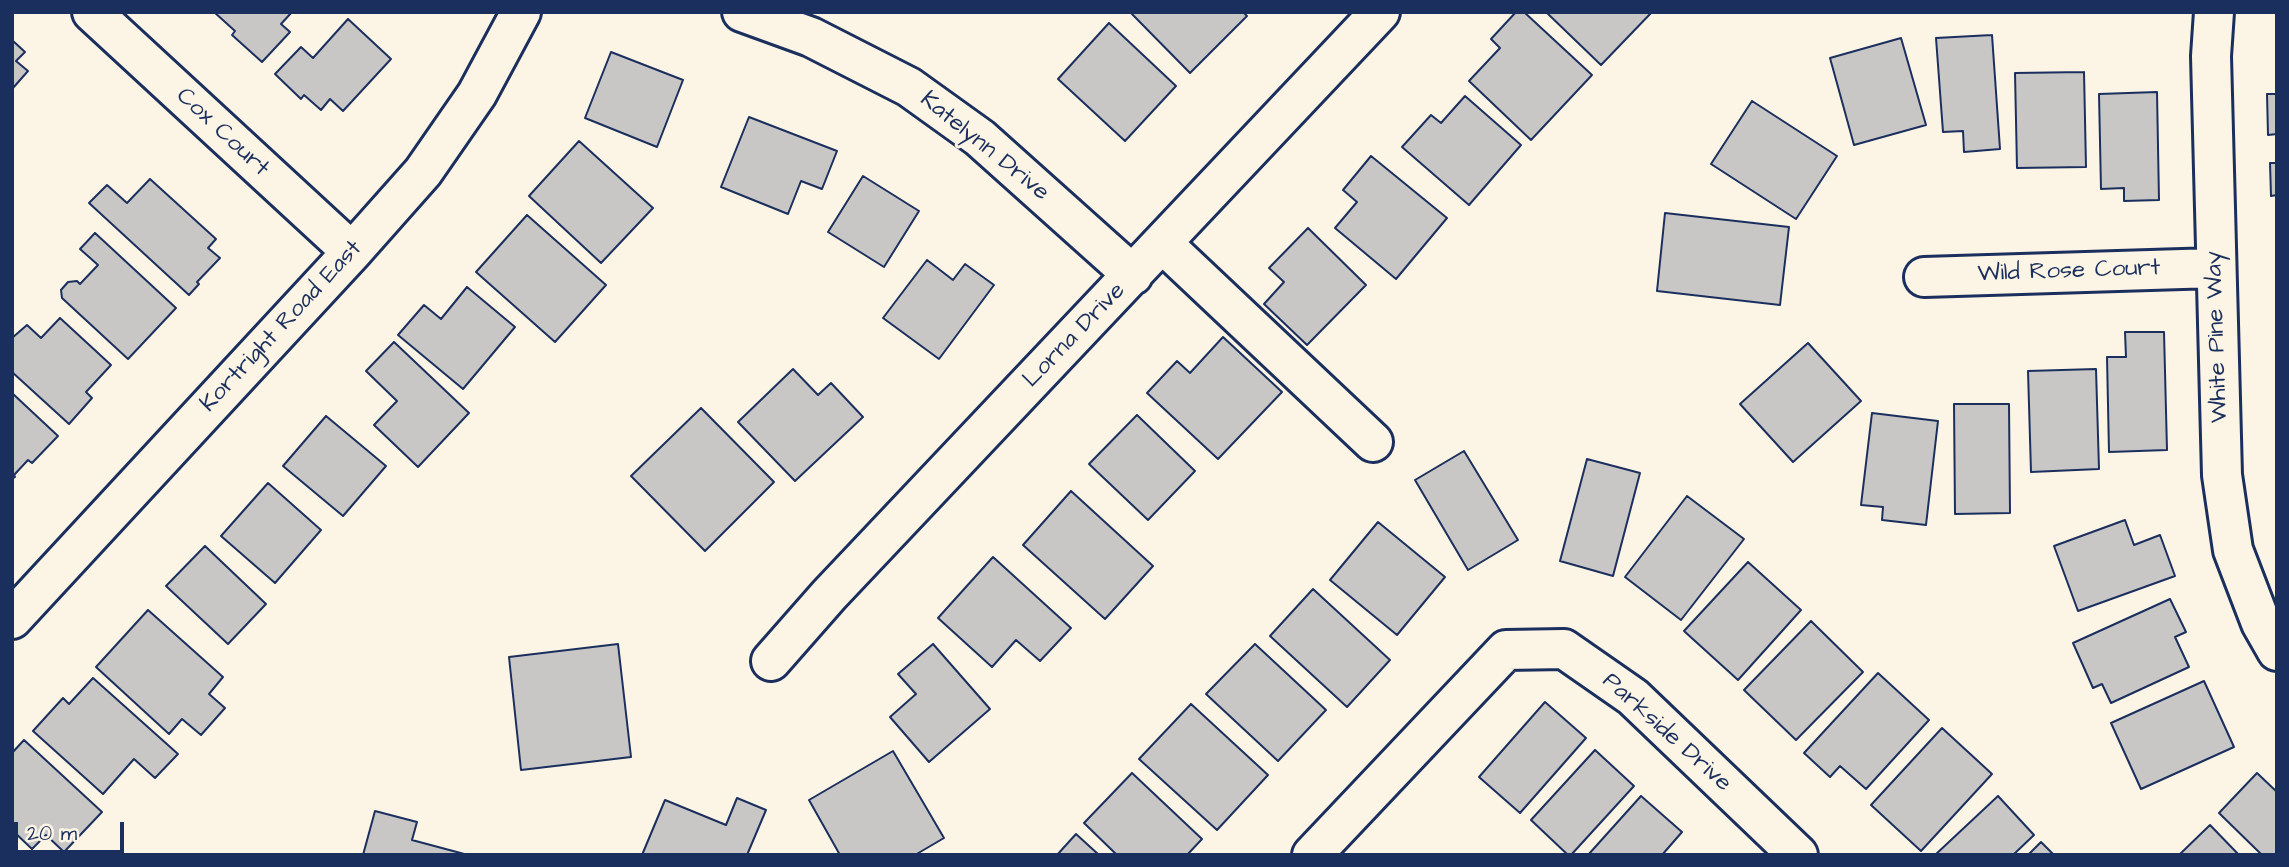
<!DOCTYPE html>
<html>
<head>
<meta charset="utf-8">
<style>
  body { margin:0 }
  #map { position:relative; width:2289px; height:867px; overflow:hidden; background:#fcf5e5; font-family:"Architects Daughter",sans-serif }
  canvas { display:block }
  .frame { position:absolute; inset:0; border:14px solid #1b2f5e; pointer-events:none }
  .scale { position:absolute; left:14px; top:822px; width:110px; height:32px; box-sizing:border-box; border:4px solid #1b2f5e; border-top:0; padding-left:9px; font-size:21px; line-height:24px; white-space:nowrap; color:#1b2f5e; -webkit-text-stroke:5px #fcf5e5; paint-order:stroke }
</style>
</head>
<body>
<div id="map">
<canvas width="2289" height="867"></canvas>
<div class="frame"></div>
<div class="scale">20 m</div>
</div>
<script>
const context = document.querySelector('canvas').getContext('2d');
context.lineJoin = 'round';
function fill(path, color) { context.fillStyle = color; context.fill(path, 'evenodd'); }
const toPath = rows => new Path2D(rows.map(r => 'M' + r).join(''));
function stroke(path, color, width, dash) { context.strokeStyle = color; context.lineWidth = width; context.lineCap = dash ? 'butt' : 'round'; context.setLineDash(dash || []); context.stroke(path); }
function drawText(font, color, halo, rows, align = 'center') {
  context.font = font + ' "Architects Daughter",sans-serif'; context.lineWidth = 6; context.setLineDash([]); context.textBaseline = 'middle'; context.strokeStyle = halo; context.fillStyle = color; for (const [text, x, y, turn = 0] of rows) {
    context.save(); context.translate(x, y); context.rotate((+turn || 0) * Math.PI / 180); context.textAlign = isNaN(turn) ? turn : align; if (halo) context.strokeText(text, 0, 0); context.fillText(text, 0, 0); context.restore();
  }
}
const building = toPath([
  [214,12,292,12,281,24,290,32,262,62,232,35,235,31,214,12],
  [1130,12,1243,12,1247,16,1190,73,1130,12],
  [1516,12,1524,12,1592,75,1531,140,1469,81,1500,48,1491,39,1516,12],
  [1546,12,1652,12,1601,65,1546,12],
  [348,19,391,59,343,111,330,99,321,110,304,95,301,99,275,74,301,47,313,58,348,19],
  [1109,23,1176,86,1125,141,1058,79,1109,23],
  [1992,35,2000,149,1964,152,1963,131,1943,132,1936,38,1992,35],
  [1901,38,1926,125,1854,145,1830,58,1901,38],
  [12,40,25,52,16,61,28,71,13,88,12,40],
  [611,52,683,80,657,147,585,118,611,52],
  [2084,72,2086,167,2017,168,2015,73,2084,72],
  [2157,92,2159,200,2124,201,2124,188,2101,189,2099,94,2157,92],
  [2267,94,2277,94,2277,134,2268,135,2267,94],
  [1465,96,1521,145,1469,205,1402,147,1431,115,1441,123,1465,96],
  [1752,101,1837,156,1796,219,1711,164,1752,101],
  [749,117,837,151,822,189,801,181,788,214,721,187,749,117],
  [579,141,653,208,601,263,529,196,579,141],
  [1371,156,1447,218,1396,279,1335,228,1357,202,1343,190,1371,156],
  [2270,163,2277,163,2277,195,2271,196,2270,163],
  [863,176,919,211,884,267,828,232,863,176],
  [150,179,216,239,208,248,220,258,197,282,199,284,189,295,89,203,107,185,127,203,150,179],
  [1665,213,1789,227,1780,305,1657,291,1665,213],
  [527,215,606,285,555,342,476,272,527,215],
  [1308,228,1366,285,1307,345,1264,304,1284,282,1269,268,1308,228],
  [95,233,176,308,128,359,62,298,61,290,68,282,77,281,80,284,98,265,80,249,95,233],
  [927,260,953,280,965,264,994,285,939,359,883,318,927,260],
  [467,287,515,327,463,389,398,335,424,305,441,319,467,287],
  [60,318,111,365,86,392,92,398,69,424,12,372,12,338,27,325,41,338,60,318],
  [2125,332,2164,332,2167,450,2109,452,2107,357,2126,357,2125,332],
  [1223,337,1282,392,1218,459,1147,393,1177,361,1190,373,1223,337],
  [394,342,469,413,418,467,374,425,397,401,366,371,394,342],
  [1808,343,1861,401,1793,462,1740,404,1808,343],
  [793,369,818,395,831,383,863,417,795,481,738,422,793,369],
  [2096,369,2099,469,2031,472,2028,371,2096,369],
  [12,393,58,436,32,463,28,460,14,475,15,477,12,479,12,393],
  [1954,404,2009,404,2010,513,1955,514,1954,404],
  [701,408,774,482,705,551,631,476,701,408],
  [1872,413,1938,421,1926,525,1882,520,1883,507,1861,505,1872,413],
  [1137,415,1195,471,1148,520,1089,464,1137,415],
  [326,416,386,466,343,516,283,466,326,416],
  [1464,451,1518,540,1468,570,1415,480,1464,451],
  [1587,459,1640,473,1613,576,1560,561,1587,459],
  [268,483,321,530,275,583,221,536,268,483],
  [1071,491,1153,566,1105,619,1023,545,1071,491],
  [1687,496,1744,539,1681,620,1625,577,1687,496],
  [2125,520,2134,545,2160,535,2175,576,2078,611,2054,546,2125,520],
  [1378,522,1445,577,1397,635,1330,580,1378,522],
  [205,546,266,604,228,644,166,586,205,546],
  [993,557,1071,628,1040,661,1016,640,992,667,938,618,993,557],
  [1748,562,1801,610,1738,680,1684,631,1748,562],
  [1313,589,1390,660,1347,707,1270,636,1313,589],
  [2170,599,2186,632,2175,637,2189,667,2111,703,2102,684,2093,688,2073,643,2170,599],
  [148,610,223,677,209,694,225,708,201,735,182,719,169,734,96,667,148,610],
  [1811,621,1863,672,1796,740,1744,690,1811,621],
  [618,644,631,757,521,770,509,657,618,644],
  [933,644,990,709,929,762,890,717,916,694,898,674,933,644],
  [1255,644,1326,710,1278,761,1206,694,1255,644],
  [1878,673,1929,720,1866,789,1840,766,1830,777,1804,753,1878,673],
  [93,678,178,754,155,778,134,759,103,794,33,731,63,698,69,704,93,678],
  [2204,681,2234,747,2141,789,2111,723,2204,681],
  [1545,702,1586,738,1520,813,1479,777,1545,702],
  [1191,704,1268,775,1217,830,1139,759,1191,704],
  [1942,728,1992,774,1921,851,1871,805,1942,728],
  [24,740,102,812,64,852,46,835,32,849,12,830,12,753,24,740],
  [1595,750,1634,786,1571,855,1568,855,1531,820,1595,750],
  [893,751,944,838,915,855,840,855,809,800,893,751],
  [1132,773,1202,839,1187,855,1117,855,1084,823,1132,773],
  [2257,773,2277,792,2277,855,2262,855,2219,813,2257,773],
  [1641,796,1682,832,1662,855,1588,855,1641,796],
  [1998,796,2034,835,2013,855,1935,855,1998,796],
  [737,798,766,810,747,855,642,855,665,800,726,825,737,798],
  [375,811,417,822,412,840,468,855,363,855,375,811],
  [2210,825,2239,855,2179,855,2210,825],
  [1076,834,1099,855,1057,855,1076,834],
  [2041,842,2054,855,2028,855,2041,842]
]);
const minor = toPath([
  [92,12,352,252],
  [742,12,811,37,909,87,980,138,1133,275],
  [2214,12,2211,56,2222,475,2233,550,2261,623,2277,651],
  [1162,243,1373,442],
  [1924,277,2215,268],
  [12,619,352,252,423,172,477,94,521,12],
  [771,661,829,595,1380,12],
  [1312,855,1506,650,1564,649,1633,697,1798,855]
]);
const streetNames = [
  ["Cox Court",222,133,43],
  ["Katelynn Drive",984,147,39],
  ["Wild Rose Court",2069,272,-2],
  ["Kortright Road East",282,327,-47],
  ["Lorna Drive",1075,336,-46],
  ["White Pine Way",2218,337,-92],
  ["Parkside Drive",1666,733,42]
];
fill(building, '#c8c7c6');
stroke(building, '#1b2f5e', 2);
stroke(minor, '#1b2f5e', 44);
stroke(minor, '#fcf5e5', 38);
drawText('24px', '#1b2f5e', '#fcf5e5', streetNames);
</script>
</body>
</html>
